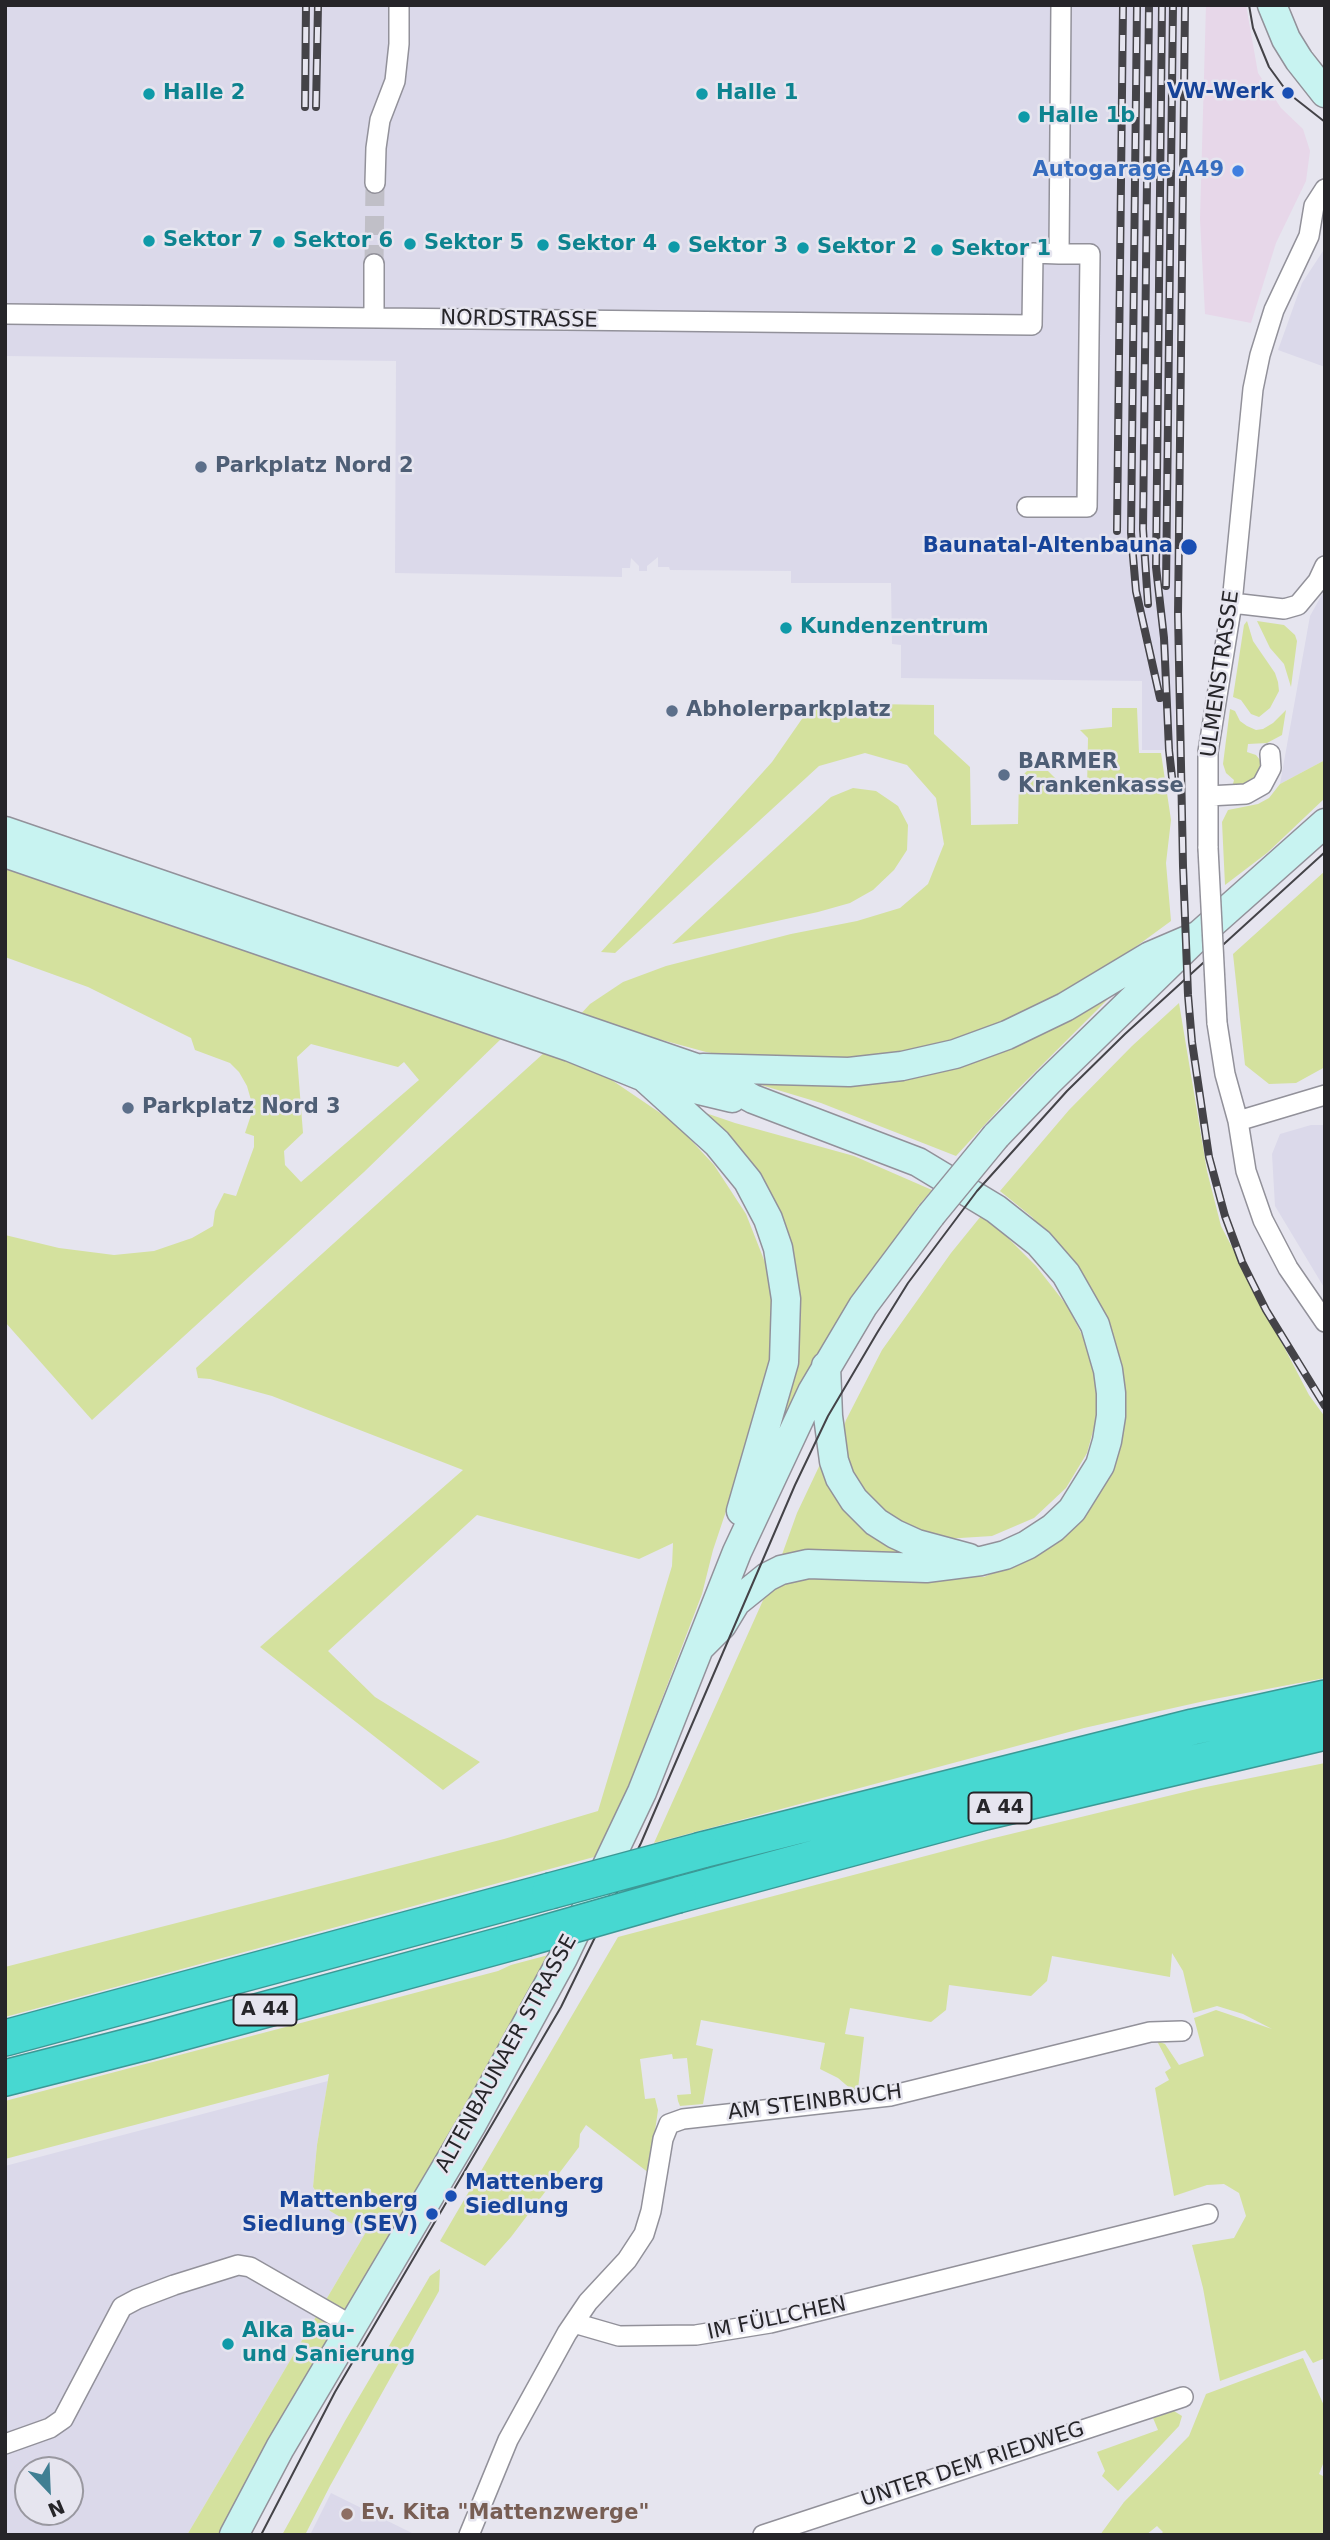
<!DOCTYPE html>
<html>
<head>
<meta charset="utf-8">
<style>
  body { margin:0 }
  #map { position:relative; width:1330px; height:2540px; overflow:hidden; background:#e6e5ef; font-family:"DejaVu Sans",sans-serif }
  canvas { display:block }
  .frame { position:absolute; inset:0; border:7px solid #262529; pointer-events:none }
  .north { position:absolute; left:14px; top:2456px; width:70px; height:70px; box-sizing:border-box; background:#e6e5ef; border:2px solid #9998a0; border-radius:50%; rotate:157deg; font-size:19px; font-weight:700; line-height:28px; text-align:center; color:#262529 }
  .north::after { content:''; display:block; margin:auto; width:24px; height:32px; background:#407f93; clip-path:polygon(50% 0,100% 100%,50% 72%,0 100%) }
</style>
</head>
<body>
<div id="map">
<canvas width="1330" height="2540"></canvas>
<div class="frame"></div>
<div class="north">N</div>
</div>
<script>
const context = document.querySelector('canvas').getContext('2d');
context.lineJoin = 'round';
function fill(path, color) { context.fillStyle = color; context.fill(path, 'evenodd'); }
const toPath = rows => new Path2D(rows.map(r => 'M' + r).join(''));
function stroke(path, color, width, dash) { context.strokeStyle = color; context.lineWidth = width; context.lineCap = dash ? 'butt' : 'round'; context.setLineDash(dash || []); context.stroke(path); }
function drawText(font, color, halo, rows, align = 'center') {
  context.font = font + ' "DejaVu Sans",sans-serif'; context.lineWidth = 5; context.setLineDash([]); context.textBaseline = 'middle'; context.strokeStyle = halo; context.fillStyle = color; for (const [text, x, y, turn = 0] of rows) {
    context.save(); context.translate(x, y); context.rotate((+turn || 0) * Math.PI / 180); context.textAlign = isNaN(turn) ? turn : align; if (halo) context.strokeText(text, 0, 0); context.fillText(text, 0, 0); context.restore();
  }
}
const commercial = toPath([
  [1206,5,1246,5,1258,73,1281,108,1303,129,1310,151,1306,181,1276,243,1251,323,1205,314,1200,219]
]);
const built = toPath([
  [5,5,1180,5,1174,494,1175,750,1142,750,1142,681,901,678,901,645,892,644,891,583,791,583,791,571,670,570,669,567,658,567,658,557,647,566,647,571,639,571,639,566,631,558,630,568,622,568,622,577,395,573,396,361,5,356],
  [1325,248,1325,367,1278,350,1302,283],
  [1325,589,1325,760,1280,784,1310,616],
  [1311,1125,1325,1125,1325,1289,1275,1206,1272,1154,1280,1134],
  [328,2081,317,2145,313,2187,330,2211,366,2232,187,2535,5,2535,5,2166],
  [28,2470,70,2470,70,2512,28,2512],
  [331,2493,416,2535,310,2535]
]);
const green = toPath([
  [1247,621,1253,641,1275,673,1278,682,1279,691,1270,708,1259,717,1251,714,1241,700,1233,697,1244,625],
  [1257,621,1284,625,1295,635,1297,641,1291,687,1284,664,1270,648],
  [813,703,934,705,934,734,970,767,971,825,1018,824,1019,779,1027,771,1048,771,1056,779,1057,790,1087,790,1088,738,1080,730,1112,727,1112,708,1137,708,1139,753,1161,753,1171,820,1166,863,1171,921,1093,978,1033,1014,913,1056,773,1064,706,1052,578,1017,590,1004,623,982,666,966,791,934,857,921,900,908,928,884,944,844,936,798,907,765,865,753,819,766,615,953,601,952,772,762],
  [1230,709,1235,711,1240,721,1247,726,1256,730,1263,729,1273,723,1286,710,1282,735,1267,743,1248,744,1247,752,1256,755,1260,760,1262,768,1258,776,1245,784,1237,786,1233,784,1234,780,1226,773,1223,764],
  [1325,760,1325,798,1267,853,1225,885,1222,822,1228,810,1258,804,1269,798,1280,784],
  [853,788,876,791,898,806,908,825,907,850,894,870,873,890,850,903,818,912,672,944,831,797],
  [5,865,503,1037,364,1172,92,1420,5,1322,5,1235,59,1248,114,1255,154,1251,192,1238,213,1226,215,1211,224,1193,236,1196,254,1147,254,1136,245,1133,251,1115,251,1100,247,1086,239,1072,230,1063,195,1050,191,1038,88,987,5,957],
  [311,1044,398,1067,404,1062,419,1080,301,1182,285,1165,284,1151,303,1133,297,1057],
  [1325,871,1325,1067,1296,1083,1269,1084,1245,1065,1233,954],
  [1114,993,1012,1095,956,1156,821,1103,741,1079,823,1084],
  [1179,1003,1207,1171,1221,1226,1309,1395,1325,1417,1325,1678,1209,1700,1084,1728,654,1843,769,1587,780,1578,984,1577,1022,1561,1124,1413,1081,1277,1032,1217,1000,1191,1069,1110,1132,1046],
  [545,1052,591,1066,675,1123,714,1165,746,1214,768,1270,777,1329,760,1410,713,1550,702,1594,605,1848,594,1857,5,2017,5,1967,504,1839,598,1811,672,1566,673,1543,639,1559,477,1515,328,1651,375,1697,480,1762,443,1790,260,1647,463,1470,272,1396,210,1379,198,1378,196,1368],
  [691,1108,735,1123,854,1156,932,1190,918,1206,849,1313,774,1440,791,1262],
  [981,1216,1006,1236,1036,1266,1068,1307,1088,1347,1099,1384,1096,1420,1087,1453,1066,1488,1034,1518,992,1536,944,1539,908,1529,867,1503,839,1441,846,1420,882,1350,951,1253],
  [824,1456,832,1484,937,1556,779,1563,797,1513],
  [1325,1763,1325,2358,1313,2363,1305,2350,1220,2381,1203,2288,1192,2245,1234,2238,1246,2216,1239,2193,1224,2184,1207,2185,1174,2196,1155,2088,1169,2080,1165,2072,1171,2068,1157,2041,1165,2044,1179,2065,1204,2056,1194,2018,1216,2010,1272,2029,1243,2014,1217,2006,1193,2013,1183,1971,1172,1953,1170,1977,1052,1956,1047,1981,1031,1996,949,1985,946,2010,931,2022,850,2008,845,2034,864,2037,858,2089,852,2090,838,2078,820,2069,825,2043,701,2020,696,2045,713,2049,703,2104,680,2106,678,2101,677,2095,691,2094,687,2058,673,2059,672,2054,640,2059,645,2099,655,2098,658,2110,649,2173,586,2125,580,2134,579,2147,511,2237,485,2266,440,2241,618,1937,990,1839,1201,1788],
  [556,1953,223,2535,187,2535,366,2232,330,2211,313,2187,317,2145,329,2074,5,2159,5,2101,498,1971,511,1965],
  [440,2269,439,2291,330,2486,305,2535,282,2535,345,2421,430,2276],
  [1303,2358,1325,2408,1325,2459,1319,2474,1325,2477,1325,2535,1160,2535,1163,2532,1157,2526,1146,2535,1100,2535,1124,2502,1189,2436,1206,2394],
  [1174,2411,1182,2416,1179,2426,1118,2491,1102,2476,1105,2471,1097,2452,1158,2430,1153,2418]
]);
const minorTunnel = toPath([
  [374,264,375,183]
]);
const minor = toPath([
  [375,183,376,148,380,120,395,81,399,44,399,5],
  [5,314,1032,325,1033,253,1059,254,1061,5],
  [374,318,374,264],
  [1027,507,1087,507,1090,254,1059,254],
  [1232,603,1284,609,1298,605,1318,581,1325,566],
  [1208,796,1246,794,1262,785,1271,768,1270,754],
  [1208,848,1208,752,1232,603,1253,389,1260,355,1274,310,1309,236,1314,206,1325,189],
  [1217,1023,1225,1074,1238,1121,1246,1171,1263,1220,1288,1268,1325,1322],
  [1238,1121,1325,1095],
  [574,2323,619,2336,696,2335,770,2323,1208,2214],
  [5,2444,50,2428,63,2419,122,2307,137,2299,174,2285,238,2265,250,2267,351,2325],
  [469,2535,508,2440,567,2333,588,2302,627,2260,644,2234,651,2211,663,2139,669,2124,683,2119,890,2096,1150,2032,1182,2031],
  [763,2535,1183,2397]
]);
const secondary = toPath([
  [1272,5,1286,39,1299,60,1325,93],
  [5,831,696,1068,753,1099,918,1162,996,1209,1039,1243,1066,1274,1095,1325,1108,1370,1111,1393,1111,1416,1107,1441,1100,1465,1072,1510,1053,1528,1027,1545,1005,1555,981,1561,926,1568,808,1564,781,1570,767,1577,736,1602,722,1625,701,1646],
  [5,853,570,1047,644,1077,732,1098],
  [703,1068,849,1072,902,1066,955,1054,1007,1035,1065,1007,1150,956,1199,935],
  [644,1077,717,1143,748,1181,768,1219,778,1248,786,1299,784,1362,741,1511],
  [996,1136,1048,1082,1199,935,1325,823],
  [826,1366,828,1416,834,1461,840,1478,854,1500,876,1522,895,1534,917,1544,969,1558],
  [234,2535,280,2448,472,2124,563,1958,642,1792,737,1552,812,1392,863,1306,931,1215]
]);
const motorway = toPath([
  [702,1850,1193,1727,1325,1698],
  [678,1895,985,1812,1325,1732],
  [5,2038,550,1891],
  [5,2078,150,2041,524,1939]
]);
const tram = toPath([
  [1249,5,1253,28,1269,67,1288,93,1325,122],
  [261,2535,335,2392,561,2007,641,1843,795,1485,828,1416,877,1333,908,1283,977,1191,1067,1091,1125,1034,1325,852]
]);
const rail = toPath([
  [1137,5,1131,533,1136,591,1160,698],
  [1162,5,1156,567,1164,638,1169,750,1173,786],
  [1185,5,1178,614,1183,866,1188,995,1192,1042,1209,1157,1225,1216,1242,1262,1266,1310,1325,1406],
  [305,107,306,5],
  [316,107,318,5],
  [1117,531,1123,5],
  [1166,586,1173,5],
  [1148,604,1143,529,1149,5]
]);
const minorBridge = toPath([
  [1208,848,1217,1023]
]);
const secondaryBridge = toPath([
  [931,1215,996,1136]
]);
const motorwayBridge = toPath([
  [550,1891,702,1850],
  [524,1939,678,1895]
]);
const markers = [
  [1288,93,7,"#1a4fb4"],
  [149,94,7,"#0f9aa8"],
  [702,94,7,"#0f9aa8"],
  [1024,117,7,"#0f9aa8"],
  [1238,171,7,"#3f7fe0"],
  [149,241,7,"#0f9aa8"],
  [279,242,7,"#0f9aa8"],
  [410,244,7,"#0f9aa8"],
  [543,245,7,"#0f9aa8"],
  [674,247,7,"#0f9aa8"],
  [803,248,7,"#0f9aa8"],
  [937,250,7,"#0f9aa8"],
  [201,467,7,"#5c6f8a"],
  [1189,547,9,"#1a4fb4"],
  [786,628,7,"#0f9aa8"],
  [672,711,7,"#5c6f8a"],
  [1004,775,7,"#5c6f8a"],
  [128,1108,7,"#5c6f8a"],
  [451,2196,7,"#1a4fb4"],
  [432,2214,7,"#1a4fb4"],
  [228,2344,7,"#0f9aa8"],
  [347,2514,7,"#8d6e63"]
];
const shields = [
  [1000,1808,63],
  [265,2010,63]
];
const shieldNames = [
  ["A 44",1000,1808],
  ["A 44",265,2010]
];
const transitNames = [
  ["VW-Werk",1274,93],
  ["Baunatal-Altenbauna",1173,547],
  ["Mattenberg",465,2184,"left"],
  ["Siedlung",465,2208,"left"],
  ["Mattenberg",418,2202],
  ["Siedlung (SEV)",418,2226]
];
const cultureNames = [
  ["Halle 2",163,94],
  ["Halle 1",716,94],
  ["Halle 1b",1038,117],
  ["Sektor 7",163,241],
  ["Sektor 6",293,242],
  ["Sektor 5",424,244],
  ["Sektor 4",557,245],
  ["Sektor 3",688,247],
  ["Sektor 2",817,248],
  ["Sektor 1",951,250],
  ["Kundenzentrum",800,628],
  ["Alka Bau-",242,2332],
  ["und Sanierung",242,2356]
];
const shopNames = [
  ["Autogarage A49",1224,171]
];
const streetNames = [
  ["NORDSTRASSE",519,320,1],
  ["ULMENSTRASSE",1221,674,-82],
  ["ALTENBAUNAER STRASSE",507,2054,-61],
  ["AM STEINBRUCH",815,2103,-7],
  ["IM FÜLLCHEN",777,2319,-12],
  ["UNTER DEM RIEDWEG",973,2465,-18]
];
const serviceNames = [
  ["Parkplatz Nord 2",215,467],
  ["Abholerparkplatz",686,711],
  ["BARMER",1018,763],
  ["Krankenkasse",1018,787],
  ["Parkplatz Nord 3",142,1108]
];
const educationNames = [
  ["Ev. Kita \"Mattenzwerge\"",361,2514]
];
fill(commercial, '#e7d7e9');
fill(built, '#dbd9ea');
fill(green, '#d4e19e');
stroke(minorTunnel, '#c0bfc7', 19, [19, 10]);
stroke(minor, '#92919a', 22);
stroke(secondary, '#92919a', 31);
stroke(motorway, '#3b9996', 38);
stroke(minor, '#fff', 19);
stroke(secondary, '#c8f3f1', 28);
stroke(motorway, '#47d8d1', 35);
stroke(tram, '#444348', 2);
stroke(rail, '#444348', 8);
stroke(rail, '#e6e5ef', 5, [16]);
stroke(minorBridge, '#92919a', 22, []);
stroke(secondaryBridge, '#92919a', 31, []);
stroke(motorwayBridge, '#3b9996', 38, []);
stroke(minorBridge, '#fff', 19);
stroke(secondaryBridge, '#c8f3f1', 28);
stroke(motorwayBridge, '#47d8d1', 35);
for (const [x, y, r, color] of markers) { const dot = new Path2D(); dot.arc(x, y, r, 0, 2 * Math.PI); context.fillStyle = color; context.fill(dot); stroke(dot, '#e6e5ef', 2.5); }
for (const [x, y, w] of shields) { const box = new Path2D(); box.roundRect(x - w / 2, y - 15.5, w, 31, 5); context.fillStyle = '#e6e5ef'; context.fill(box); stroke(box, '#262529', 2); }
drawText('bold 19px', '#262529', null, shieldNames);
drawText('bold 21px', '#164399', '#e6e5ef', transitNames, 'right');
drawText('bold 21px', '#0d838f', '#e6e5ef', cultureNames, 'left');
drawText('bold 21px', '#366cbe', '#e6e5ef', shopNames, 'right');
drawText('21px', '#262529', '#e6e5ef', streetNames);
drawText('bold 21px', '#4e5e75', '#e6e5ef', serviceNames, 'left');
drawText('bold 21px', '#785e54', '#e6e5ef', educationNames, 'left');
</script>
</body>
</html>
